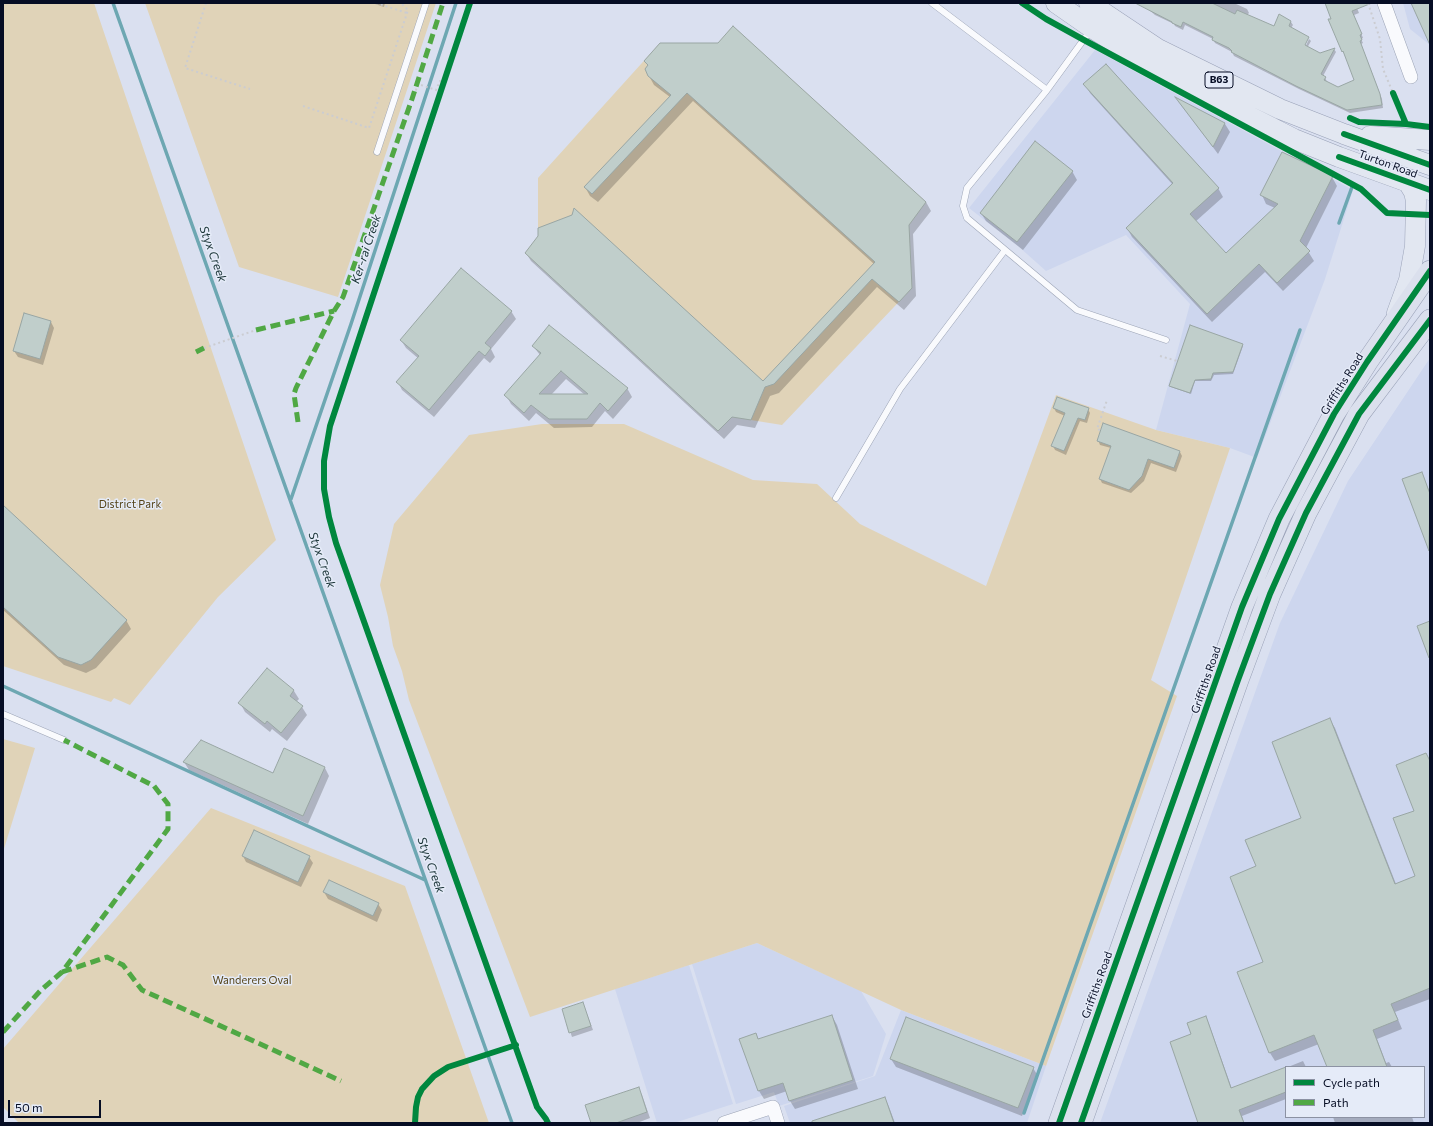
<!DOCTYPE html>
<html>
<head>
<meta charset="utf-8">
<style>
  body { margin:0 }
  #map { position:relative; width:1433px; height:1126px; overflow:hidden; background:#dae0f0; font-family:Commissioner,sans-serif }
  canvas { display:block }
  .frame { position:absolute; inset:0; border:4px solid #060d24; pointer-events:none }
  .legend { position:absolute; left:1285px; top:1066px; width:140px; height:52px; box-sizing:border-box; background:#e5ebf8; border:1px solid #8c92a3; margin:0; padding:5px 7px; list-style:none; font-size:12px; color:#060d24 }
  .legend li { display:flex; align-items:center; gap:8px; height:20px }
  .legend b { width:20px; border:1px solid #8c92a3 }
  .scale { position:absolute; left:8px; top:1100px; width:93px; height:18px; box-sizing:border-box; border:2px solid #060d24; border-top:0; padding-left:5px; font-size:12px; line-height:14px; white-space:nowrap; color:#060d24; -webkit-text-stroke:3px #e5ebf8; paint-order:stroke }
</style>
</head>
<body>
<div id="map">
<canvas width="1433" height="1126"></canvas>
<div class="frame"></div>
<ul class="legend">
<li><b style="height:5px;background:#00873e"></b>Cycle path</li>
<li><b style="height:5px;background:#50a844"></b>Path</li>
</ul>
<div class="scale">50 m</div>
</div>
<script>
const context = document.querySelector('canvas').getContext('2d');
context.lineJoin = 'round';
function fill(path, color) { context.fillStyle = color; context.fill(path, 'evenodd'); }
const toPath = rows => new Path2D(rows.map(r => 'M' + r).join(''));
function stroke(path, color, width, dash) { context.strokeStyle = color; context.lineWidth = width; context.lineCap = dash ? 'butt' : 'round'; context.setLineDash(dash || []); context.stroke(path); }
function drawText(font, color, halo, rows, align = 'center') {
  context.font = font + ' Commissioner,sans-serif'; context.lineWidth = 3; context.setLineDash([]); context.textBaseline = 'middle'; context.strokeStyle = halo; context.fillStyle = color; for (const [text, x, y, turn = 0] of rows) {
    context.save(); context.translate(x, y); context.rotate((+turn || 0) * Math.PI / 180); context.textAlign = isNaN(turn) ? turn : align; if (halo) context.strokeText(text, 0, 0); context.fillText(text, 0, 0); context.restore();
  }
}
const built = toPath([
  [1403,3,1430,3,1430,45,1410,29],
  [1095,50,1353,190,1325,279,1257,458,1230,448,1156,430,1190,304,1126,235,1046,271,1018,246,969,208],
  [1430,358,1430,1123,1100,1123,1280,623,1348,481],
  [1286,1067,1424,1067,1424,1117,1286,1117],
  [757,943,861,991,886,1034,873,1076,779,1106,774,1092,736,1104,692,964],
  [689,965,733,1104,674,1123,657,1123,615,989],
  [901,1010,1046,1066,1027,1123,790,1123,784,1106,875,1076]
]);
const green = toPath([
  [3,3,94,3,276,540,218,597,130,705,114,698,111,702,3,666],
  [145,3,436,3,338,297,239,267],
  [733,26,926,202,909,225,912,288,782,425,732,417,718,431,525,253,538,236,538,178,660,43,718,43],
  [1056,395,1156,430,1230,448,1151,680,1177,696,1046,1066,901,1010,757,943,530,1017,409,700,402,671,393,646,388,617,380,585,394,524,469,435,542,424,624,424,753,480,817,484,860,524,986,586],
  [3,739,35,748,3,852],
  [211,808,405,886,489,1123,19,1123,3,1107,3,1049]
]);
const shadow = toPath([
  [372,3,385,3,384,7],
  [1141,3,1234,3,1247,9,1249,13,1247,15,1274,27,1291,22,1293,25,1291,28,1309,38,1308,38,1302,49,1304,50,1309,39,1311,41,1307,48,1320,54,1334,49,1336,52,1323,76,1325,77,1327,82,1337,88,1356,81,1343,51,1325,3,1355,3,1359,13,1354,15,1363,38,1361,39,1363,43,1361,44,1382,99,1383,108,1350,113,1299,89,1234,56,1232,52,1215,43,1213,39,1185,25,1183,30,1175,26,1174,24,1155,15],
  [645,61,926,202,931,211,913,234,916,296,904,310,877,287,779,393,770,396,755,428,737,425,724,439,531,261,526,253,763,383,874,264,693,101,598,202,590,196,585,187,670,97,654,85,649,76,648,66],
  [1085,84,1218,188,1223,197,1195,222,1226,255,1275,208,1266,204,1262,195,1332,177,1337,186,1306,248,1314,261,1283,291,1265,272,1212,322,1132,237,1127,228,1173,185,1090,93],
  [1178,100,1225,124,1230,132,1218,154],
  [1072,171,1077,180,1023,250,986,221,981,213],
  [511,311,516,319,491,349,495,357,490,363,484,358,434,417,402,390,398,382,419,359,406,348,401,340],
  [51,322,54,328,43,365,18,357,14,351],
  [1242,345,1243,346,1233,374,1214,375,1211,381,1195,381,1191,394,1171,387,1170,386],
  [533,346,627,388,632,397,613,419,605,411,592,427,554,428,536,413,529,421,511,404,506,395,540,355],
  [566,379,585,395,551,395],
  [1054,408,1088,409,1090,413,1087,423,1080,421,1066,455,1055,450,1053,446,1065,416,1056,412],
  [1098,440,1180,452,1182,456,1176,472,1151,463,1144,481,1131,493,1102,483,1100,479,1111,448,1100,445],
  [1421,473,1430,492,1430,551,1403,480],
  [3,506,126,620,131,629,96,668,86,673,64,665,3,610],
  [267,669,294,691,299,699,296,702,302,707,307,715,287,741,272,729,270,732,245,712,240,703],
  [1330,720,1335,728,1396,884,1416,877,1416,811,1430,761,1430,999,1395,1012,1402,1029,1377,1039,1386,1063,1389,1062,1392,1067,1328,1067,1319,1044,1275,1061,1270,1053,1257,867,1303,818],
  [184,762,273,774,325,768,329,776,308,824,189,770],
  [243,856,309,857,313,863,301,887,246,862],
  [324,892,378,904,382,910,377,922,328,899],
  [583,1003,593,1030,572,1037,563,1010],
  [832,1016,837,1025,858,1089,795,1109,790,1101,787,1091,764,1099,759,1091,741,1039,756,1034,759,1040],
  [1206,1018,1209,1024,1232,1089,1286,1068,1286,1099,1242,1116,1244,1123,1200,1123,1192,1035],
  [891,1059,1033,1068,1038,1076,1022,1116,896,1067],
  [1303,1061,1306,1067,1288,1067],
  [639,1089,642,1095,650,1118,637,1123,592,1123],
  [885,1098,889,1107,895,1123,809,1123],
  [1333,1117,1412,1117,1414,1123,1335,1123]
]);
const stream = toPath([
  [113,3,512,1123],
  [1339,223,1352,187],
  [291,499,351,324,456,3],
  [3,686,425,880],
  [1024,1113,1300,330]
]);
const building = toPath([
  [1135,3,1212,3,1235,14,1237,10,1274,26,1279,14,1291,21,1289,26,1309,37,1305,45,1320,53,1335,48,1321,74,1326,77,1324,80,1338,87,1354,80,1343,51,1342,52,1328,19,1331,19,1325,3,1372,3,1352,11,1362,34,1360,35,1362,40,1360,41,1380,94,1382,105,1347,110,1296,86,1231,52,1232,51,1229,48,1212,40,1213,37,1183,22,1181,27,1172,23,1172,22,1135,3],
  [1411,3,1430,3,1430,45,1411,3],
  [733,26,926,202,909,225,912,288,899,302,872,279,774,384,765,387,751,420,732,417,718,431,525,253,538,236,538,228,572,215,574,208,763,381,875,262,687,93,592,194,584,187,671,95,648,76,645,69,648,65,644,61,660,43,718,43,733,26],
  [1106,64,1219,188,1190,214,1226,253,1278,204,1260,195,1282,152,1333,176,1300,241,1310,251,1277,283,1259,264,1207,314,1126,228,1173,183,1083,84,1106,64],
  [1175,97,1225,123,1213,147,1175,97],
  [1035,141,1073,171,1017,242,980,213,1035,141],
  [461,268,512,311,485,343,491,348,485,356,479,351,429,410,396,382,419,356,400,340,461,268],
  [24,313,51,321,40,359,13,351,24,313],
  [549,325,628,388,608,411,600,403,587,419,549,419,531,405,524,413,504,395,541,353,532,346,549,325],
  [561,371,588,394,539,394,561,371],
  [1190,325,1243,344,1233,372,1213,373,1211,379,1195,380,1190,393,1169,386,1190,325],
  [1057,397,1089,408,1085,420,1078,418,1064,451,1051,446,1065,413,1053,408,1057,397],
  [1103,423,1180,451,1174,468,1148,459,1142,476,1129,490,1099,479,1111,446,1097,441,1103,423],
  [1422,472,1430,494,1429,551,1402,479,1422,472],
  [3,505,127,620,91,660,81,665,58,657,3,607,3,505],
  [1430,621,1430,657,1429,658,1417,626,1430,621],
  [267,668,294,690,290,696,303,706,281,733,267,721,265,724,238,703,267,668],
  [1330,718,1395,884,1415,876,1393,818,1414,811,1396,765,1426,753,1430,761,1430,988,1391,1004,1398,1020,1373,1030,1387,1067,1327,1067,1314,1035,1269,1053,1237,972,1263,962,1230,877,1256,866,1245,840,1301,818,1272,742,1330,718],
  [201,740,273,773,284,748,325,767,303,816,183,762,201,740],
  [254,830,310,856,298,882,242,856,254,830],
  [329,880,379,903,373,916,323,892,329,880],
  [583,1002,591,1026,569,1033,562,1009,583,1002],
  [832,1015,853,1080,789,1101,783,1083,758,1091,739,1039,756,1033,758,1039,832,1015],
  [1206,1016,1231,1088,1286,1067,1286,1092,1239,1110,1244,1123,1198,1123,1170,1042,1191,1034,1187,1023,1206,1016],
  [906,1017,1034,1067,1018,1108,890,1059,906,1017],
  [639,1087,647,1112,616,1123,591,1123,585,1105,639,1087],
  [885,1097,894,1123,812,1123,812,1121,885,1097]
]);
const path = toPath([
  [206,3,185,68,250,89],
  [376,3,407,13],
  [1368,3,1380,39,1383,69,1393,93],
  [412,99,413,99,418,84,436,90,440,81,444,83],
  [303,106,369,128,408,10,401,3],
  [204,348,256,330],
  [1160,356,1177,361],
  [1100,430,1097,429,1107,400]
]);
const service = toPath([
  [932,3,1047,90],
  [1090,31,1047,90,967,188,963,206,967,218,1077,310,1166,340],
  [377,152,426,3],
  [836,498,900,389,1005,250],
  [3,714,64,740]
]);
const minor = toPath([
  [1384,3,1411,77],
  [724,1123,773,1107,778,1123]
]);
const primary = toPath([
  [1056,3,1092,28,1164,73,1294,139,1339,157,1430,190],
  [1089,3,1158,49,1280,109,1344,134,1430,165],
  [1370,136,1430,140],
  [1397,313,1409,280,1415,246,1416,201,1414,192,1408,182]
]);
const trunk = toPath([
  [1059,1123,1242,607,1279,519,1334,414,1367,362,1430,271],
  [1081,1123,1238,680,1270,594,1306,513,1359,414,1430,320]
]);
const quiet = toPath([
  [256,330,334,311],
  [196,352,204,348],
  [298,422,294,394,296,388,334,311,343,297,412,99,443,3],
  [62,972,107,957,123,965,142,990,341,1081],
  [3,1032,41,990,62,972,168,829,168,804,154,786,64,740]
]);
const cycleway = toPath([
  [470,3,330,426,324,461,324,489,329,517,336,543,537,1107,546,1119,548,1123],
  [1022,3,1046,19,1084,40,1361,189,1387,213,1430,215],
  [1393,93,1406,124,1430,127],
  [1350,118,1359,122,1406,124],
  [1344,134,1430,165],
  [1339,157,1430,190],
  [415,1123,416,1107,418,1097,422,1089,434,1076,448,1067,516,1045],
  [1059,1123,1242,607,1279,519,1334,414,1367,362,1430,271],
  [1081,1123,1238,680,1270,594,1306,513,1359,414,1430,320]
]);
const shields = [
  [1219,80,28]
];
const shieldNames = [
  ["B63",1219,80]
];
const streetNames = [
  ["Turton Road",1388,164,20],
  ["Griffiths Road",1342,384,-58],
  ["Griffiths Road",1206,680,-71],
  ["Griffiths Road",1097,985,-70]
];
const parkNames = [
  ["District Park",130,504],
  ["Wanderers Oval",252,980]
];
const waterNames = [
  ["Ker-rai Creek",366,249,-72],
  ["Styx Creek",213,254,70],
  ["Styx Creek",322,560,70],
  ["Styx Creek",431,865,70]
];
fill(built, '#cdd6ee');
fill(green, '#e0d3b8');
fill(shadow, '#0003');
stroke(stream, '#6da7b2', 3.5);
fill(building, '#c0cecb');
stroke(building, '#99a6a4', 1);
stroke(service, '#9ca4b6', 7);
stroke(minor, '#9ca4b6', 14);
stroke(primary, '#99a1b7', 21);
stroke(trunk, '#99a1b7', 22);
stroke(path, '#cbccd1', 2, [2, 3]);
stroke(service, '#f9fafd', 6);
stroke(minor, '#f9fafd', 13);
stroke(primary, '#e2e7f1', 20);
stroke(trunk, '#dbe0ed', 21);
stroke(quiet, '#50a844', 5, [10, 5]);
stroke(cycleway, '#00873e', 6);
for (const [x, y, w] of shields) { const box = new Path2D(); box.roundRect(x - w / 2, y - 8, w, 16, 3); context.fillStyle = '#e5ebf8'; context.fill(box); stroke(box, '#060d24', 1); }
drawText('bold 10px', '#060d24', null, shieldNames);
drawText('11px', '#060d24', '#e5ebf8', streetNames);
drawText('11px', '#554317', '#e5ebf8', parkNames);
drawText('italic 12px', '#193336', '#e5ebf8', waterNames);
</script>
</body>
</html>
